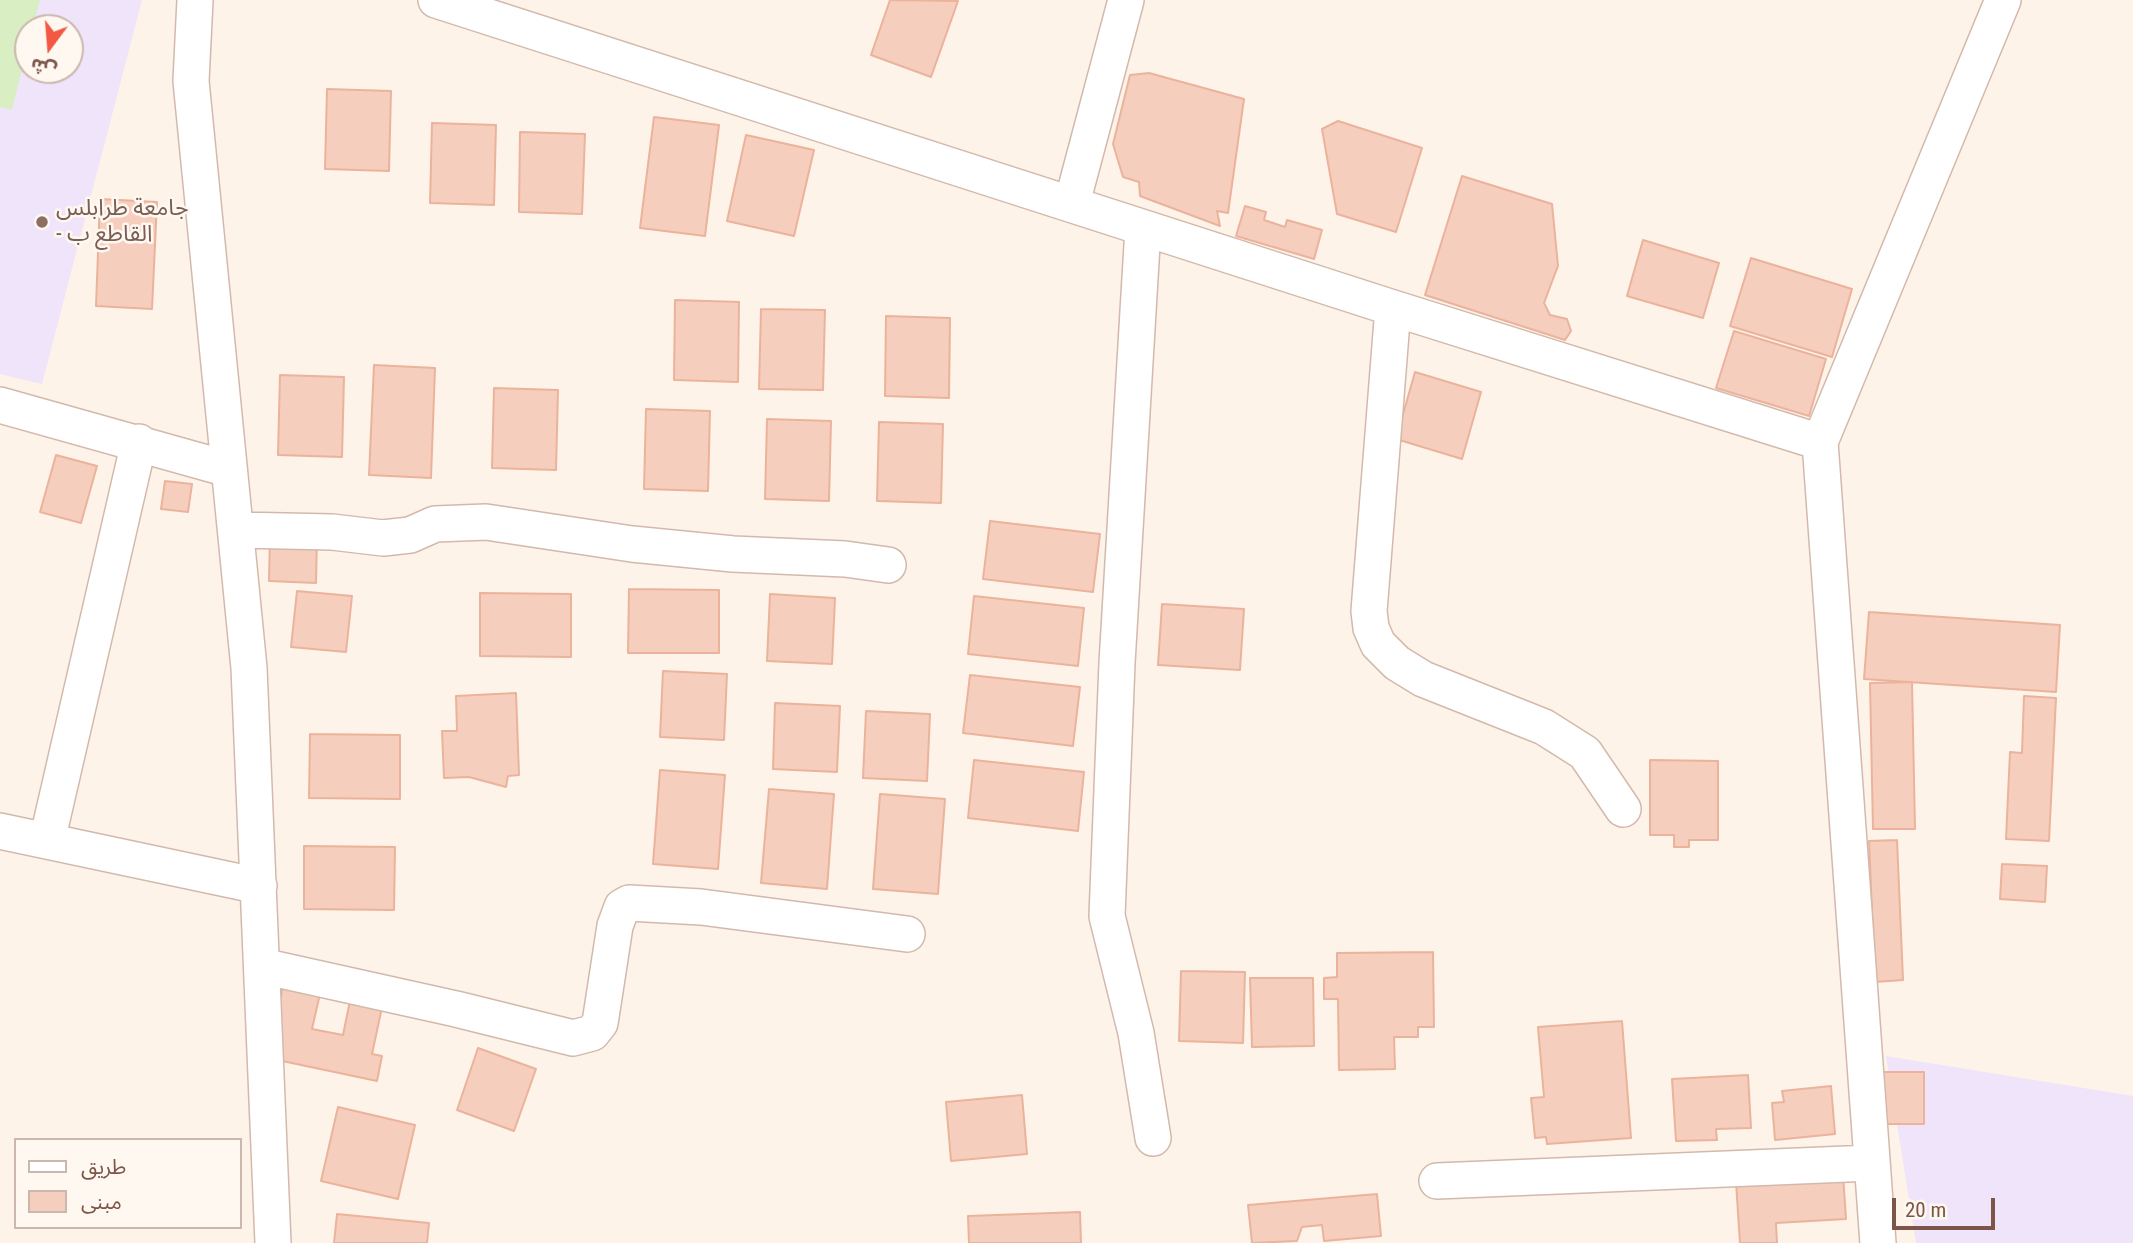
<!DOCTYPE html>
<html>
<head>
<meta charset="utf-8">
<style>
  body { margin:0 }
  #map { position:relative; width:2133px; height:1243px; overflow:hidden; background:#fef3e8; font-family:"Roboto Condensed","Noto Sans Arabic",sans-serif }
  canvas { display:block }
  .legend { position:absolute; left:14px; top:1138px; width:228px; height:91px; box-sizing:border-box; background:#fff8f0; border:2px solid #cbb7ad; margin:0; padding:9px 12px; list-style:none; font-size:21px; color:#7c5549 }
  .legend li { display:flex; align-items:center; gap:14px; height:35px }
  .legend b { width:35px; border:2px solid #cbb7ad }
  .north { position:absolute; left:14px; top:14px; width:70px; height:70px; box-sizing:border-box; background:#fff8f0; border:2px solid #cbb7ad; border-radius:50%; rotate:196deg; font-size:19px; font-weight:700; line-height:28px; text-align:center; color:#7c5549 }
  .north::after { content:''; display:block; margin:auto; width:24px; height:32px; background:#f25843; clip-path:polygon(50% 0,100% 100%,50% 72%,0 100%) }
  .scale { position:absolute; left:1892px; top:1198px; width:103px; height:32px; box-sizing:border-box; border:4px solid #7c5549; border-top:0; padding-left:9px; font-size:21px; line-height:24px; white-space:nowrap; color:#7c5549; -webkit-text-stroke:5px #fff8f0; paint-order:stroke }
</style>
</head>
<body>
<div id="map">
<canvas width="2133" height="1243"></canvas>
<ul class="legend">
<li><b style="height:9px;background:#fff"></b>طريق</li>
<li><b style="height:19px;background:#f6cebd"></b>مبنى</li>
</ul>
<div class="north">ش</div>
<div class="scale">20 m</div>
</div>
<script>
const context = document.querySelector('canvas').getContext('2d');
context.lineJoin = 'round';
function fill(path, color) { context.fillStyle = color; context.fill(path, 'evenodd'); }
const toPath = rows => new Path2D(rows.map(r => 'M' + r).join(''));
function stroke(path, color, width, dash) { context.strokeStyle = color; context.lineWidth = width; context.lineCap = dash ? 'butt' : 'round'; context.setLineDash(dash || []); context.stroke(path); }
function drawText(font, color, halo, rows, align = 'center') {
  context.font = font + ' "Roboto Condensed","Noto Sans Arabic",sans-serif'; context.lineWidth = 5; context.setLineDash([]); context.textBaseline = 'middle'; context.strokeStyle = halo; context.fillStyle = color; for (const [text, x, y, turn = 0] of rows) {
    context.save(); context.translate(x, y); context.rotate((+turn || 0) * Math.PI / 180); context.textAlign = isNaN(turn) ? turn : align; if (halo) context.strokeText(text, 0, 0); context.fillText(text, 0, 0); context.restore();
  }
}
const education = toPath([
  [0,0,142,0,42,384,0,374],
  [28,28,70,28,70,70,28,70],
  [1886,1056,2133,1096,2133,1243,1916,1243]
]);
const green = toPath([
  [0,0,40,0,33,28,28,28,28,46,12,110,0,107]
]);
const building = toPath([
  [890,0,958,1,931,77,871,55,890,0],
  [1149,73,1244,99,1228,213,1217,211,1220,226,1140,196,1139,182,1123,177,1113,144,1130,75,1149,73],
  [327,89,391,91,389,171,325,169,327,89],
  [654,117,719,125,705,236,640,228,654,117],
  [1338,121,1422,148,1396,232,1337,214,1322,129,1338,121],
  [432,123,496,125,494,205,430,203,432,123],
  [520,132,585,134,582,214,519,212,520,132],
  [746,135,814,150,794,236,727,221,746,135],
  [1462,176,1552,204,1558,266,1544,303,1550,315,1567,319,1571,331,1565,340,1425,295,1462,176],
  [100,199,157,202,152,309,96,306,100,199],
  [1245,206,1266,212,1264,220,1285,227,1287,220,1322,230,1314,259,1236,236,1245,206],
  [1643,240,1719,263,1703,318,1627,296,1643,240],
  [1751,258,1852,289,1832,357,1730,326,1751,258],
  [675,300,739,302,738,382,674,380,675,300],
  [761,309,825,310,823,390,759,389,761,309],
  [886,316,950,318,949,398,885,396,886,316],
  [1734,331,1826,359,1809,416,1716,388,1734,331],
  [374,365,435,368,431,478,369,475,374,365],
  [1415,372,1481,392,1462,459,1396,439,1415,372],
  [280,375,344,377,342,457,278,455,280,375],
  [494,388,558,390,556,470,492,468,494,388],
  [646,409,710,411,708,491,644,489,646,409],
  [767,419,831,421,829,501,765,499,767,419],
  [879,422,943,424,941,503,877,501,879,422],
  [56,455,97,466,81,523,40,512,56,455],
  [165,481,192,484,188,512,161,509,165,481],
  [990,521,1100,534,1093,592,983,579,990,521],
  [270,534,317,535,316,583,269,581,270,534],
  [629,589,719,590,719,653,628,653,629,589],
  [297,591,352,596,346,652,291,647,297,591],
  [480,593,571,594,571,657,480,656,480,593],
  [770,594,835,598,832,664,767,661,770,594],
  [974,596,1084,608,1078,666,968,654,974,596],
  [1162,604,1244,609,1240,670,1158,665,1162,604],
  [1869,612,2060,625,2056,692,1864,679,1869,612],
  [663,671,727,674,724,740,660,737,663,671],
  [970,675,1080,687,1073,746,963,733,970,675],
  [1912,682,1915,829,1873,829,1870,683,1912,682],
  [516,693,519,775,508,776,506,787,469,777,444,778,442,731,457,731,456,696,516,693],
  [2024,696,2056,698,2049,841,2006,839,2010,752,2022,753,2024,696],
  [775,703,840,706,837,772,773,769,775,703],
  [866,711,930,714,927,781,863,778,866,711],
  [310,734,400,735,400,799,309,798,310,734],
  [974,760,1084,772,1078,831,968,818,974,760],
  [1650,760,1718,761,1718,840,1689,840,1689,847,1674,847,1674,835,1650,835,1650,760],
  [660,770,725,775,718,869,653,864,660,770],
  [769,789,834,794,827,889,761,883,769,789],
  [880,794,945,799,938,894,873,889,880,794],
  [1897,840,1903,980,1875,982,1869,841,1897,840],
  [304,846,395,847,394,910,304,909,304,846],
  [2002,864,2047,866,2045,902,2000,899,2002,864],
  [1433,952,1434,1027,1418,1027,1418,1037,1394,1037,1395,1069,1339,1070,1338,999,1324,999,1324,978,1337,977,1337,953,1433,952],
  [1181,971,1245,972,1243,1043,1179,1041,1181,971],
  [285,977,322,985,312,1029,343,1035,352,991,384,998,372,1054,382,1056,377,1081,268,1058,285,977],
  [1250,978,1313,978,1314,1046,1252,1047,1250,978],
  [1622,1021,1631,1138,1547,1144,1546,1137,1535,1138,1531,1098,1544,1097,1538,1027,1622,1021],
  [478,1048,536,1069,514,1131,457,1110,478,1048],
  [1884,1072,1924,1072,1924,1124,1884,1124,1884,1072],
  [1748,1075,1751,1128,1716,1129,1717,1140,1676,1141,1672,1079,1748,1075],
  [1831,1086,1835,1134,1775,1140,1772,1103,1784,1102,1782,1091,1831,1086],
  [1022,1095,1027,1154,951,1161,946,1102,1022,1095],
  [338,1107,415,1125,398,1199,321,1181,338,1107],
  [1843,1175,1846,1219,1776,1223,1777,1243,1740,1243,1736,1182,1843,1175],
  [1377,1194,1381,1236,1324,1241,1322,1225,1302,1227,1297,1241,1252,1243,1248,1205,1377,1194],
  [1080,1212,1081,1243,969,1243,968,1216,1080,1212],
  [337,1214,429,1223,427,1243,334,1243,337,1214]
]);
const minor = toPath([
  [195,0,191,81,249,668,273,1243],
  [436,0,1393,308,1820,442],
  [1072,203,1126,0],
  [1143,228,1117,663,1107,916,1136,1033,1153,1138],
  [1393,308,1369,611,1371,628,1378,644,1397,663,1423,679,1544,727,1585,753,1623,809],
  [0,405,228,469],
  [238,530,332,532,383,538,410,535,435,524,486,522,632,544,733,554,845,559,888,565],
  [0,831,259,886],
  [47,841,139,442],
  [262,966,456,1009,573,1038,592,1033,600,1023,615,926,622,907,629,903,701,907,907,934],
  [1437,1181,1871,1163],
  [1878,1243,1820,442,2003,0]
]);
const markers = [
  [42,222,7,"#8d6e63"]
];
const educationNames = [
  ["جامعة طرابلس",56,209],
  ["- القاطع ب",56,235]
];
fill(education, '#f0e4fb');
fill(green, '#daeec4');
fill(building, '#f6cebd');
stroke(building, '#ebb29c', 2);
stroke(minor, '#d3b9ac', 38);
stroke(minor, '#fff', 35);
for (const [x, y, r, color] of markers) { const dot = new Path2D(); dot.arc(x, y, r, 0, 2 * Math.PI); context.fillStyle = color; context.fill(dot); stroke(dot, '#fff8f0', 2.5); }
drawText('23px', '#785e54', '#fff8f0', educationNames, 'left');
</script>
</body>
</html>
